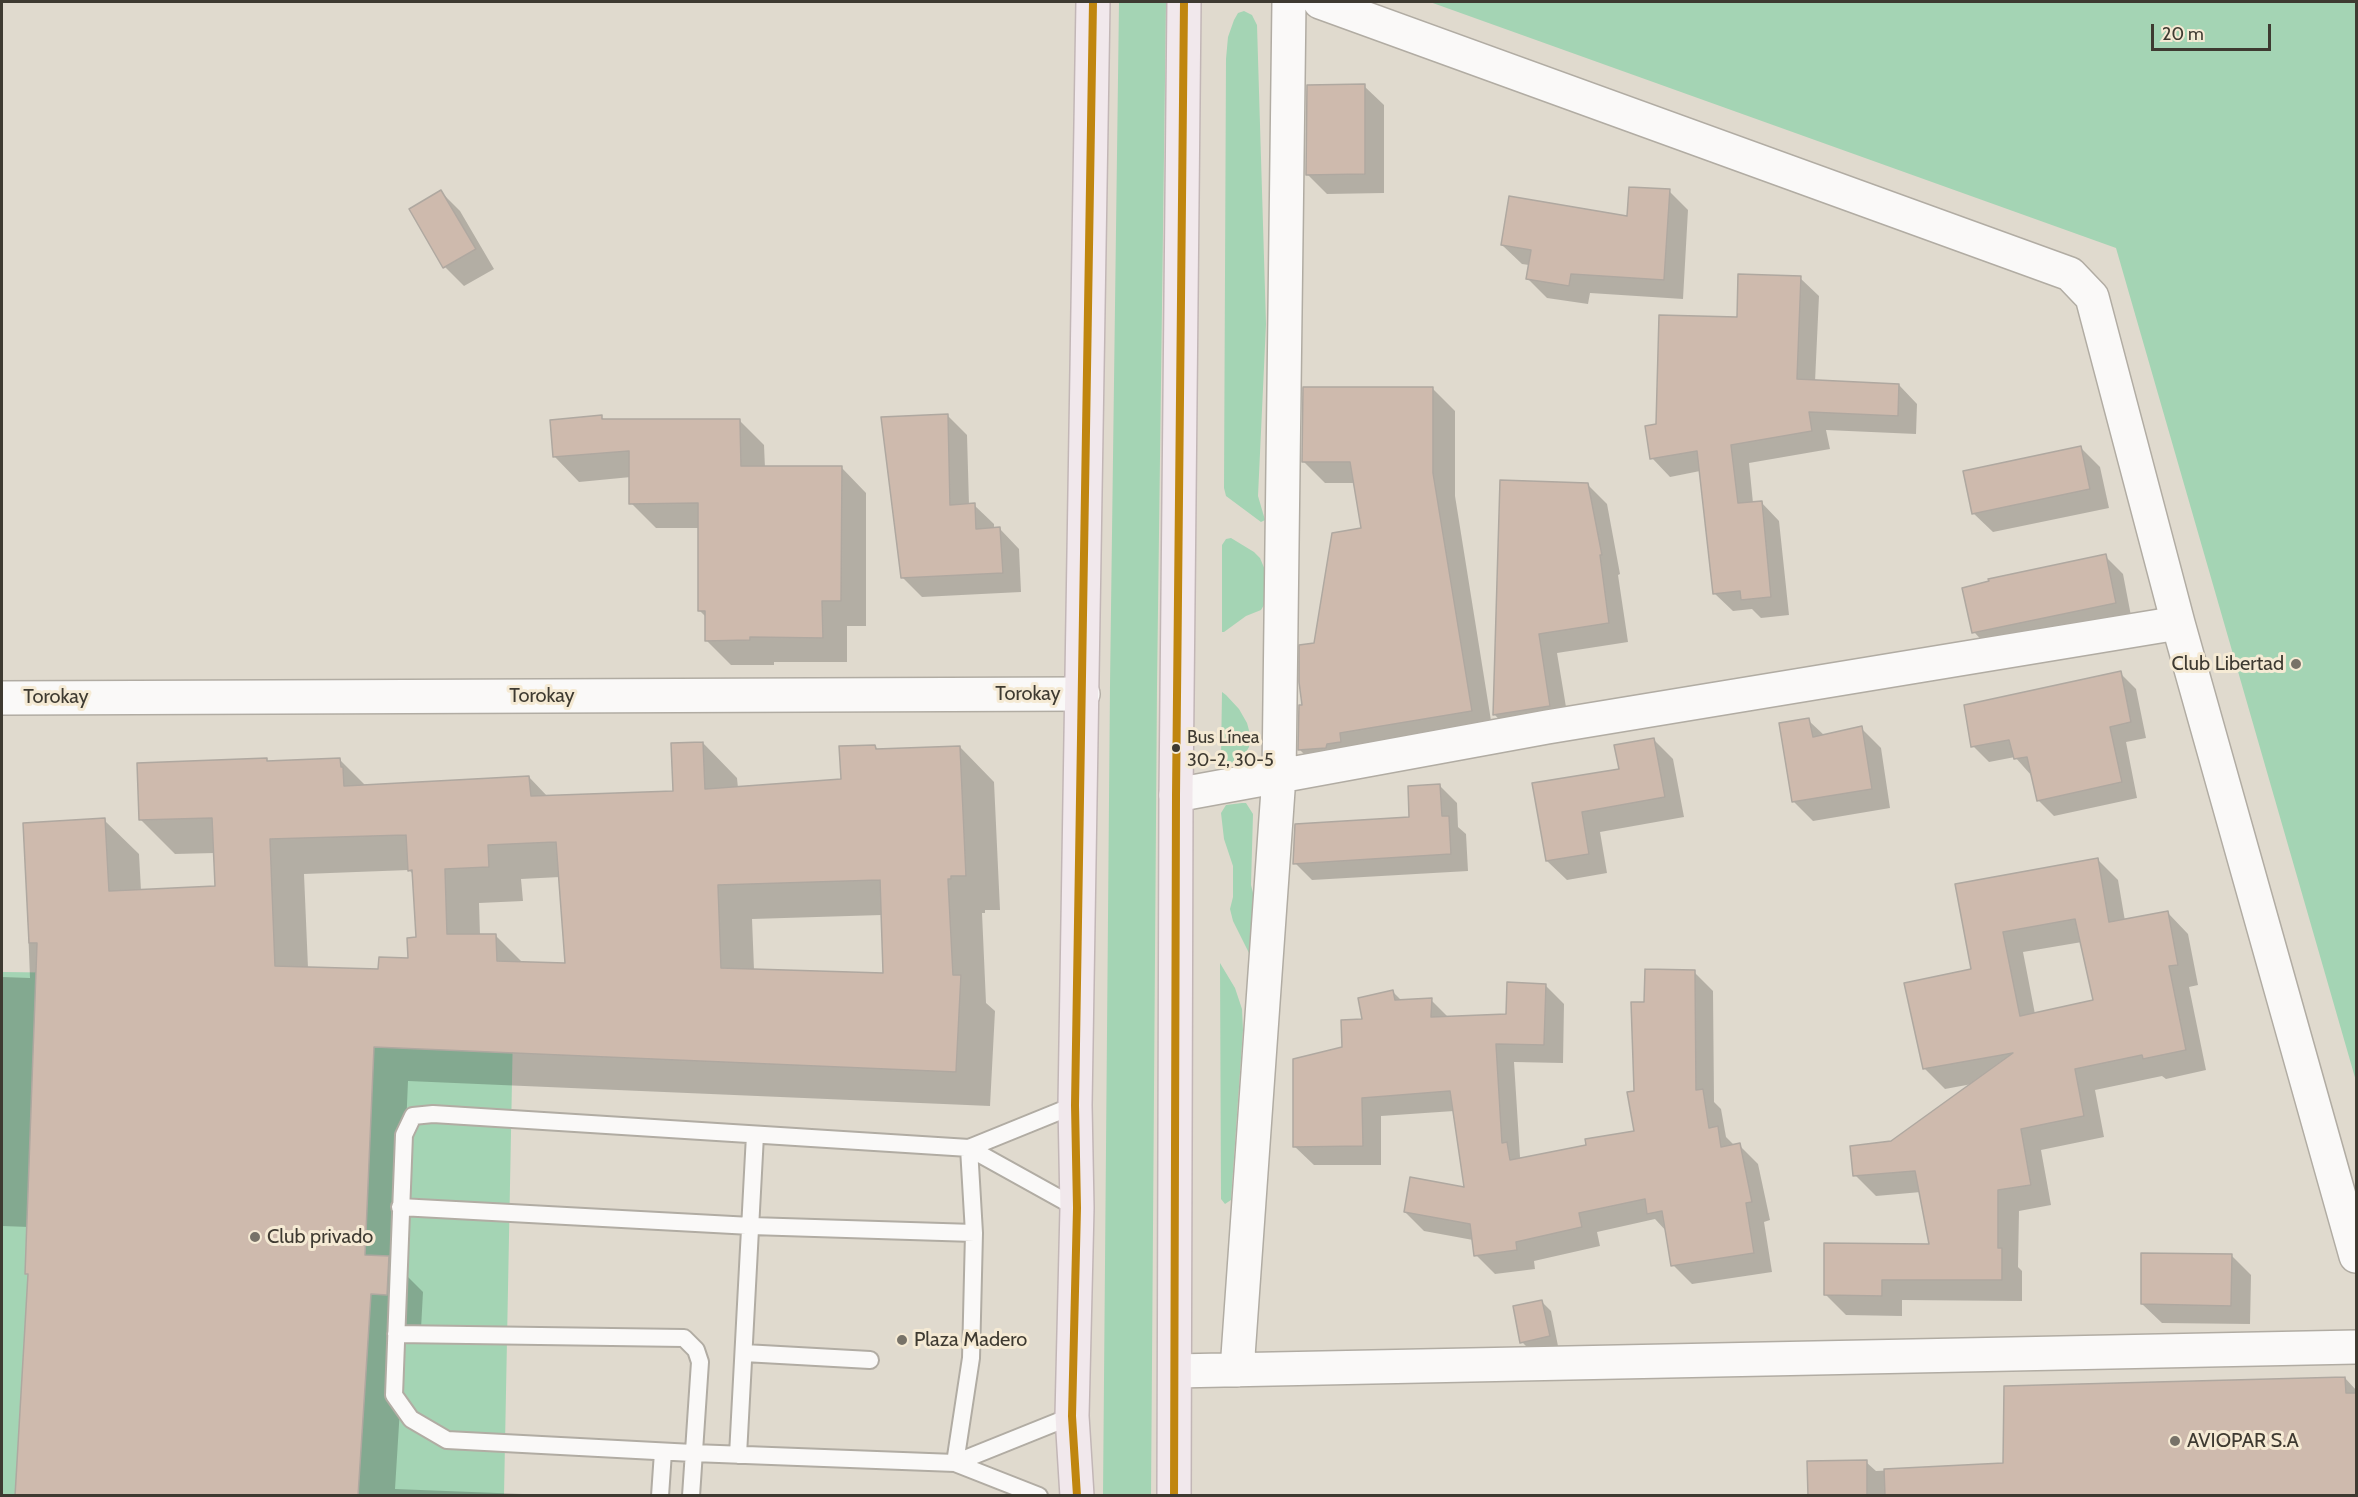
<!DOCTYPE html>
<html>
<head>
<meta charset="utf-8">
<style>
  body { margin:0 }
  #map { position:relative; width:2358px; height:1497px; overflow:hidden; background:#e0dace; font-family:Cabin,sans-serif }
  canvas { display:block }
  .frame { position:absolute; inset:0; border:3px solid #3e3a31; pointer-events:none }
  .scale { position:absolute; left:2151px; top:24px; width:120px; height:27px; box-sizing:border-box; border:3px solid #3e3a31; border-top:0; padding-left:8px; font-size:18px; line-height:21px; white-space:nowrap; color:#3e3a31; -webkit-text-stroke:4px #f5ead4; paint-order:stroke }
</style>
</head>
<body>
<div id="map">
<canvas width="2358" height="1497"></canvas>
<div class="frame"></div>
<div class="scale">20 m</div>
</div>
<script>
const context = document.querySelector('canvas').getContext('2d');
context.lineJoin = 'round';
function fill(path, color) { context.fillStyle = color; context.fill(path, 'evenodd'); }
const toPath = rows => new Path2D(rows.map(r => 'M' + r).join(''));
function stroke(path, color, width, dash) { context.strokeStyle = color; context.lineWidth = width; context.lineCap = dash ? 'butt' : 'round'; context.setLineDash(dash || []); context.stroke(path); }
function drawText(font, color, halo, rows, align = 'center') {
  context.font = font + ' Cabin,sans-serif'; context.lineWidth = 6; context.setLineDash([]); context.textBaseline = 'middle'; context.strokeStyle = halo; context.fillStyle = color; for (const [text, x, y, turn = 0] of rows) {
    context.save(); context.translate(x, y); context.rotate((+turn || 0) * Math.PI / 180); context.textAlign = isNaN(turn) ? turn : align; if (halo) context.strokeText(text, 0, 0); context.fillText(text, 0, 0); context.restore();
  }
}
const green = toPath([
  [1119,2,1166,2,1157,686,1151,1496,1103,1495,1110,685],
  [1430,2,2356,2,2356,1081,2116,248],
  [1244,11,1252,15,1257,25,1266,324,1258,496,1265,520,1261,522,1226,496,1224,488,1226,59,1228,37,1234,20,1238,13],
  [1231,538,1254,552,1260,558,1265,570,1264,605,1261,610,1246,616,1224,632,1222,632,1222,545,1226,539],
  [1222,692,1226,695,1239,709,1247,723,1250,734,1249,747,1239,764,1229,769,1224,767,1221,758],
  [1242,803,1246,803,1253,814,1251,885,1256,905,1251,957,1233,921,1230,909,1233,897,1233,866,1224,839,1221,813,1226,805],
  [1220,963,1235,988,1242,1009,1243,1030,1231,1200,1225,1204,1221,1199],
  [2,972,514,978,504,1495,2,1496]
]);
const shadow = toPath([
  [1364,86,1384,105,1384,193,1327,194,1307,174],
  [1669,191,1688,210,1683,299,1590,293,1588,304,1547,298,1527,278,1529,265,1522,264,1502,245,1629,218],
  [441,192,460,211,494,269,464,286,445,267],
  [1800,278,1819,296,1815,382,1899,385,1917,404,1916,434,1826,430,1830,449,1749,463,1753,503,1761,502,1779,521,1789,615,1761,618,1752,609,1733,611,1714,593,1700,471,1670,477,1652,458,1657,426,1738,318],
  [1433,389,1455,411,1455,496,1493,733,1322,772,1300,750,1304,706,1316,644,1363,529,1355,483,1325,483,1303,461],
  [948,416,967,435,969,505,974,505,994,524,994,529,1000,529,1019,549,1021,592,922,597,903,578],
  [601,417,605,420,739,420,764,445,765,468,841,467,866,493,866,626,847,626,847,662,774,662,774,665,731,665,706,640,706,617,700,611,700,528,656,528,631,503,631,477,579,482,554,456],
  [2080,447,2100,467,2109,508,1993,532,1973,513],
  [1587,484,1607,504,1620,574,1618,575,1628,642,1557,653,1569,725,1513,734,1494,714],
  [2105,556,2123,574,2132,621,1991,650,1974,632],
  [2120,673,2136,689,2146,738,2126,742,2137,798,2054,816,2038,800,2031,775,2015,757,1989,762,1973,746],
  [1808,720,1825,736,1861,728,1881,748,1890,808,1813,821,1794,802],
  [1654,740,1673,759,1684,817,1600,832,1607,873,1567,880,1547,861,1533,784,1620,770],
  [703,743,737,778,738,788,842,781,875,746,879,751,960,747,994,782,1000,910,985,910,985,913,982,913,986,1003,995,1011,990,1106,408,1081,400,1269,423,1292,421,1329,405,1328,395,1489,574,1496,16,1496,29,1275,27,1273,29,1227,2,1226,2,977,30,978,24,824,104,820,139,854,141,891,217,887,215,853,175,854,141,820,266,760,269,762,340,760,366,786,529,777,548,797,674,792],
  [409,870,414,875,418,939,409,959,380,971,308,968,304,874],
  [560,877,566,964,523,963,495,935,480,935,479,903,523,901,521,879],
  [882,915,884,974,754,970,752,919],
  [1439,785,1457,803,1458,827,1466,834,1468,871,1312,880,1295,863,1411,819],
  [2097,859,2118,880,2125,921,2168,913,2188,934,2198,985,2189,987,2206,1070,2166,1079,2162,1076,2095,1090,2104,1137,2041,1150,2051,1205,2019,1211,2018,1267,2022,1271,2022,1301,1902,1300,1902,1316,1846,1315,1825,1294,1931,1246,1921,1192,1876,1196,1855,1175,1891,1143,1972,1084,1945,1089,1924,1068,1973,970,1957,885],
  [2082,942,2094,1002,2035,1014,2023,952],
  [1694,972,1713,991,1714,1102,1721,1109,1726,1137,1735,1146,1739,1145,1758,1164,1770,1220,1764,1222,1772,1272,1692,1284,1673,1265,1667,1232,1655,1219,1597,1232,1600,1246,1534,1261,1535,1269,1495,1274,1476,1255,1473,1240,1424,1231,1405,1212,1466,1189,1454,1111,1381,1116,1381,1165,1314,1165,1294,1146,1343,1048,1364,1021,1392,991,1402,1001,1431,1000,1449,1018,1507,1016,1545,985,1564,1004,1563,1063,1514,1062,1520,1157,1522,1159,1587,1146,1635,1132,1635,1092,1646,1003],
  [2231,1255,2251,1275,2250,1324,2162,1323,2142,1304],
  [1542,1302,1551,1311,1558,1346,1531,1351,1522,1342],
  [2345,1378,2356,1390,2356,1496,1809,1496,1866,1462,1876,1471,2005,1465]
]);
const building = toPath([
  [1365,84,1365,174,1306,175,1307,85,1365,84],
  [1629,187,1670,189,1664,280,1571,274,1569,286,1526,279,1531,250,1501,245,1509,196,1627,216,1629,187],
  [441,190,476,249,443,268,409,209,441,190],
  [1738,274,1801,276,1797,379,1899,384,1898,416,1809,412,1812,431,1731,445,1738,503,1762,501,1771,597,1741,600,1740,591,1713,594,1697,451,1650,459,1645,426,1656,424,1659,315,1737,317,1738,274],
  [1303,387,1433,387,1433,473,1472,711,1340,733,1341,742,1327,744,1326,748,1298,750,1299,705,1302,705,1299,682,1299,645,1314,643,1332,533,1361,528,1350,462,1302,462,1303,387],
  [948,414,950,505,975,503,976,529,1000,527,1003,573,901,578,881,417,948,414],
  [602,415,602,419,740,419,741,466,842,466,841,601,822,601,823,638,750,637,750,640,705,641,705,611,698,611,698,503,629,504,629,451,553,457,550,420,602,415],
  [2081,446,2090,489,1972,514,1963,471,2081,446],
  [1500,480,1588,483,1602,555,1600,555,1609,623,1539,634,1550,706,1493,715,1500,480],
  [2106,554,2116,603,1972,633,1962,588,1989,581,1988,579,2106,554],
  [2121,671,2131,722,2110,727,2122,782,2037,801,2027,757,2014,759,2009,740,1971,747,1964,705,2121,671],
  [1809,718,1813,737,1862,726,1872,789,1792,802,1779,723,1809,718],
  [1654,738,1665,797,1582,812,1589,854,1546,861,1532,783,1619,769,1614,745,1654,738],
  [703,742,705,789,841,779,839,746,875,745,876,749,960,746,966,876,951,876,951,879,948,879,953,975,961,975,956,1072,374,1047,365,1255,389,1256,387,1295,371,1294,358,1496,15,1496,28,1274,25,1274,37,943,29,943,23,823,105,818,109,891,215,886,212,818,139,820,137,763,267,758,267,761,340,758,341,767,343,767,344,786,529,776,531,796,673,791,671,743,703,742],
  [406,835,408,871,412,870,416,937,407,938,408,958,379,957,378,969,275,966,270,839,406,835],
  [556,842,565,963,497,961,496,934,447,934,445,869,489,867,488,845,556,842],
  [880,880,883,973,721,968,718,885,880,880],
  [1440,784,1442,816,1449,816,1451,854,1293,864,1295,824,1409,817,1408,786,1440,784],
  [2098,858,2109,922,2168,911,2178,965,2169,966,2186,1050,2143,1059,2142,1055,2075,1069,2084,1116,2021,1129,2031,1185,1998,1190,1998,1248,2002,1248,2002,1280,1882,1280,1882,1296,1824,1295,1824,1243,1929,1244,1915,1171,1853,1176,1850,1146,1891,1141,2013,1053,1923,1069,1904,983,1971,969,1955,884,2098,858],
  [2075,919,2093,1000,2020,1016,2003,932,2075,919],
  [1645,969,1695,970,1696,1090,1703,1089,1709,1128,1718,1126,1721,1147,1740,1143,1752,1202,1746,1203,1754,1253,1671,1266,1662,1211,1647,1214,1645,1199,1579,1213,1582,1227,1516,1242,1517,1250,1474,1256,1470,1224,1404,1212,1410,1177,1464,1187,1450,1091,1362,1098,1363,1146,1293,1147,1293,1059,1342,1047,1341,1020,1362,1019,1358,998,1393,990,1395,1000,1432,998,1431,1017,1506,1014,1507,982,1546,984,1544,1045,1496,1044,1502,1143,1507,1142,1510,1160,1586,1145,1585,1139,1634,1131,1627,1092,1634,1091,1631,1002,1644,1002,1645,969],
  [2141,1253,2232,1254,2231,1306,2141,1304,2141,1253],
  [1542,1300,1550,1336,1520,1343,1513,1306,1542,1300],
  [2345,1377,2346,1393,2356,1393,2356,1496,1885,1496,1884,1469,2003,1463,2004,1386,2345,1377],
  [1867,1460,1867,1496,1808,1496,1807,1461,1867,1460]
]);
const lane = toPath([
  [969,1148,1075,1105],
  [400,1207,751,1226,974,1233],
  [396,1334,684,1338,696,1350,700,1362,691,1496],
  [744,1353,870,1360],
  [738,1455,755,1135],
  [955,1463,971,1358,974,1233,969,1148],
  [955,1463,1072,1416],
  [660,1496,663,1452],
  [1039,1496,955,1463,693,1453,447,1440,411,1419,394,1395,404,1135,413,1116,433,1114,969,1148,1077,1208]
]);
const street = toPath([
  [1320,2,2070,274,2092,297,2178,623,2356,1256],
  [2,698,1083,694],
  [1176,795,1547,727,2178,623],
  [1237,1370,1279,776,1289,2],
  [1175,1371,2356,1347]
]);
const highway = toPath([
  [1077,1496,1072,1416,1077,1208,1075,1105,1093,2],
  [1174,1496,1176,795,1184,2]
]);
const bus1 = toPath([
  [1077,1496,1072,1416,1077,1208,1075,1105,1093,2],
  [1174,1496,1176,795,1184,2]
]);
const markers = [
  [2296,664,6,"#777268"],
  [1176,748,5,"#3e3a31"],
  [255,1237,6,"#777268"],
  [902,1340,6,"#777268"],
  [2175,1441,6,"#777268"]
];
const busNames = [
  ["Bus Línea",1187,738],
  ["30-2, 30-5",1187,761]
];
const poiNames = [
  ["Club Libertad",2284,664,"right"],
  ["Club privado",267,1237],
  ["Plaza Madero",914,1340],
  ["AVIOPAR S.A",2187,1441]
];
const streetNames = [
  ["Torokay",1028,694],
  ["Torokay",542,696],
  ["Torokay",56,697]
];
fill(green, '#a4d4b4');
fill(shadow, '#0003');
fill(building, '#cebaad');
stroke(building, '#afa8a0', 1.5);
stroke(lane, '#b1aca3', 20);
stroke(street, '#b1aca3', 36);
stroke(highway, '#c2b6b6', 36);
stroke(lane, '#faf9f8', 16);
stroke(street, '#faf9f8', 33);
stroke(highway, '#f1e8ec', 33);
stroke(bus1, '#c0860f', 8);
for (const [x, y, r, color] of markers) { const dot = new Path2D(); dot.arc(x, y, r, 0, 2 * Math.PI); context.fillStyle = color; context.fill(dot); stroke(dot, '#f5ead4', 2); }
drawText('18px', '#3e3a31', '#f5ead4', busNames, 'left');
drawText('20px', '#3e3a31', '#f5ead4', poiNames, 'left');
drawText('20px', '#3e3a31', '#f5ead4', streetNames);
</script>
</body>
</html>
